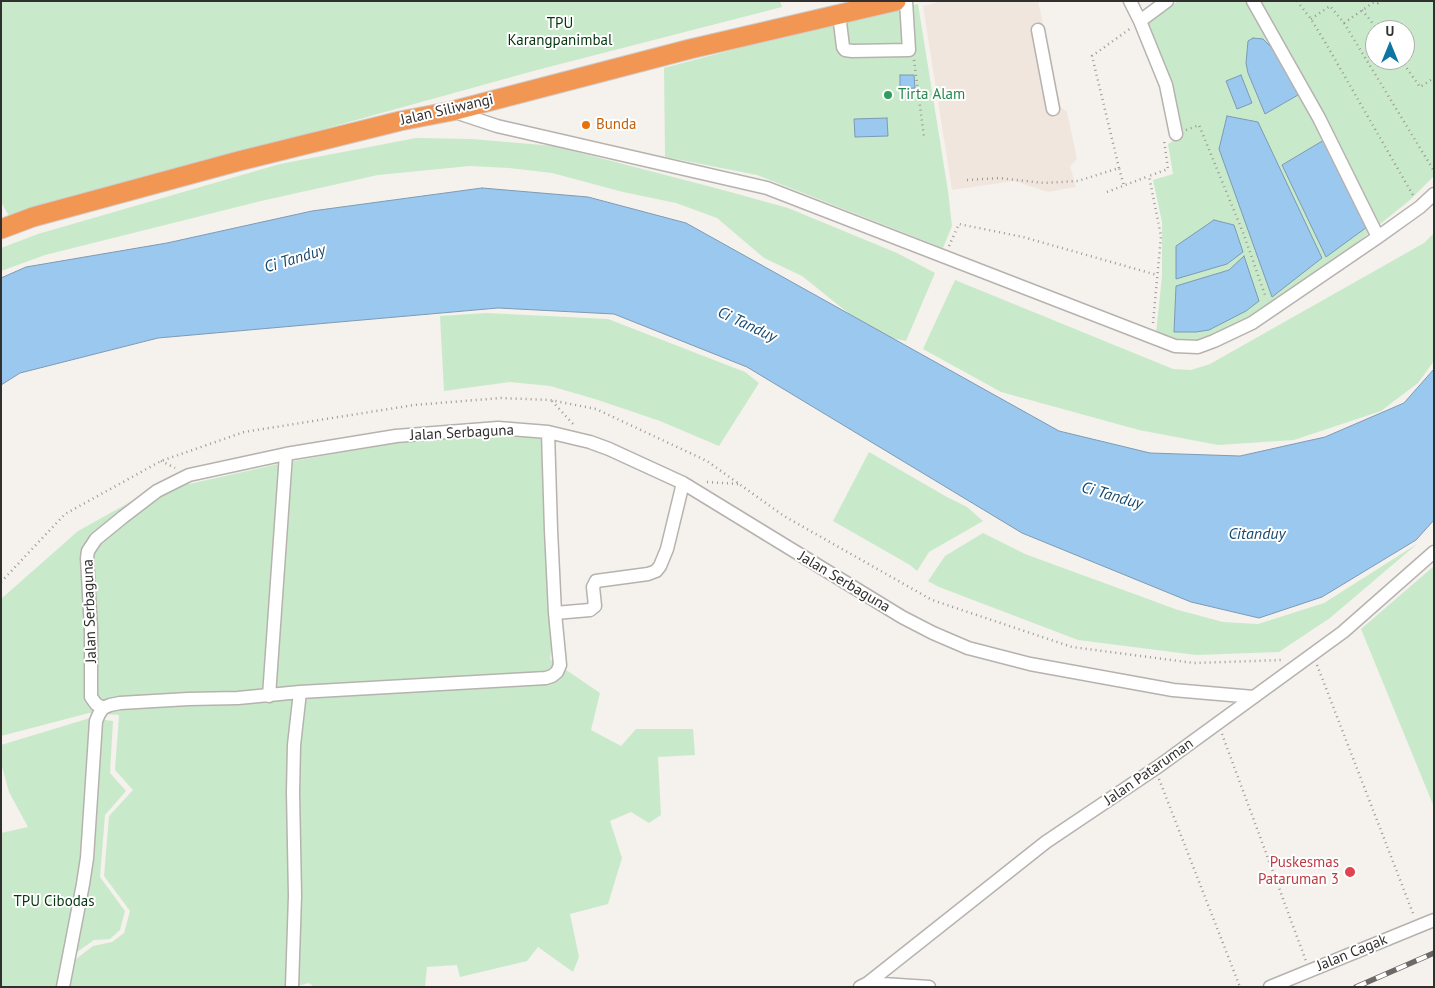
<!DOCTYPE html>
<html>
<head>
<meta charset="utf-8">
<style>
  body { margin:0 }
  #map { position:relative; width:1435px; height:988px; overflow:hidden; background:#f5f1ed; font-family:"PT Sans",sans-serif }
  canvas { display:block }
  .frame { position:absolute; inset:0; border:2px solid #32302f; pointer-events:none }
  .north { position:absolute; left:1365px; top:20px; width:50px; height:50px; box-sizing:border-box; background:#fff; border:1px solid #adacac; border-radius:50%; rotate:0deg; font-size:14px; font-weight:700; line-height:20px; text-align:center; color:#32302f }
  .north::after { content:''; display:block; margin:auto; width:18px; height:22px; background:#0f76a2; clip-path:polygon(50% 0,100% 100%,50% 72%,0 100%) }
</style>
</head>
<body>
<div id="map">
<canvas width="1435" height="988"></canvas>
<div class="frame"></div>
<div class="north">U</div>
</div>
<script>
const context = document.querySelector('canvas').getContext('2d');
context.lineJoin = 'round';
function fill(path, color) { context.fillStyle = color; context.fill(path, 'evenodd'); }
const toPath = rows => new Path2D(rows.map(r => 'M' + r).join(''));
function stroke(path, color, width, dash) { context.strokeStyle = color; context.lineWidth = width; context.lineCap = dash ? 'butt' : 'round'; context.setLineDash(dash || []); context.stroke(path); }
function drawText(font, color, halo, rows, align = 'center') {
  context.font = font + ' "PT Sans",sans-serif'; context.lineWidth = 4; context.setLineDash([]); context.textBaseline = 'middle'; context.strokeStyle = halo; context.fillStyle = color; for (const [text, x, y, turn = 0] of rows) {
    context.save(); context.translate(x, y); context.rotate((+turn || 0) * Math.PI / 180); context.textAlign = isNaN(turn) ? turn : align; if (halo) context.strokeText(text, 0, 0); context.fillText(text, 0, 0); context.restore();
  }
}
const built = toPath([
  [942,1,1038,1,1061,107,1067,112,1077,159,1070,166,1076,187,1048,192,1014,181,952,190,923,6]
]);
const green = toPath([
  [1,1,780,1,782,7,537,70,9,216,1,202],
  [1178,1,1434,1,1434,176,1410,200,1354,245,1250,319,1212,335,1196,341,1176,340,1156,333,1162,276,1162,222,1153,180,1173,174,1168,144,1181,136,1146,24],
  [1375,30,1405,30,1405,60,1375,60],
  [918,4,948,191,952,226,943,248,757,175,665,157,664,68,844,20],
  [416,138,472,139,554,146,723,190,788,208,897,253,935,273,906,341,879,336,842,308,802,276,764,258,717,218,676,203,623,192,552,173,509,168,470,166,378,175,261,201,45,255,1,271,1,248,38,234,280,164],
  [1434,233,1434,361,1418,383,1381,411,1294,440,1218,445,1139,430,1001,392,923,349,955,280,1173,369,1191,370,1210,364,1424,243],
  [486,313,608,319,745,372,759,383,719,446,660,421,595,399,550,386,510,382,444,391,440,316],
  [498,432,547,439,554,628,550,659,600,693,591,730,621,746,636,729,693,729,695,755,658,757,661,815,649,823,631,812,610,821,622,858,608,904,570,914,579,957,573,972,538,947,527,961,460,977,457,965,427,967,425,987,314,987,309,983,294,987,68,987,76,959,93,946,112,942,124,933,130,911,104,876,109,816,133,790,115,770,119,715,89,713,1,736,1,599,78,531,168,481,189,484,283,463,389,444],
  [869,452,947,497,967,507,983,521,929,552,917,571,910,565,833,521],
  [983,533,1025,554,1178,610,1223,622,1258,624,1324,603,1417,544,1330,618,1279,652,1196,655,1078,640,939,587,928,581,945,556],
  [1434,566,1434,807,1361,629],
  [90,718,113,721,110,773,126,791,105,815,100,877,125,911,120,930,110,939,94,940,73,955,55,987,1,987,1,833,28,827,9,792,1,763,1,745]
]);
const water = toPath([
  [1253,38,1263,39,1276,52,1298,95,1265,114,1248,73,1246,63,1248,41,1253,38],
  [900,75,914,75,915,88,900,89,900,75],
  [1241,75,1252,103,1237,109,1226,81,1241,75],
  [1227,116,1258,122,1322,258,1272,297,1219,149,1227,116],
  [887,118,888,136,855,137,854,119,887,118],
  [1324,140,1367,227,1326,257,1282,165,1324,140],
  [482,188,588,197,686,223,1059,431,1150,453,1240,456,1325,437,1404,403,1434,369,1434,520,1416,540,1322,597,1259,618,1191,602,1022,533,747,367,614,314,498,308,158,338,20,373,1,385,1,278,26,267,167,243,312,211,482,188],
  [1214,220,1234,225,1243,252,1227,264,1176,279,1176,246,1214,220],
  [1244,256,1259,301,1246,311,1209,330,1196,332,1174,332,1176,286,1229,270,1244,256]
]);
const path = toPath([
  [1297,1,1311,19,1325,42,1414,197],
  [1362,10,1378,30],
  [1311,19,1330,6,1344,23,1374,2,1378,3,1380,1],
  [1344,23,1434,171],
  [914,60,924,137],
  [1401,60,1420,87,1434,78],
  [1186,130,1199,125,1244,235,1266,298],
  [1119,168,1092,56,1131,28],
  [967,180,999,178,1044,183,1078,181,1119,168,1124,186],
  [1107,192,1149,176],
  [949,246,959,224,1023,237,1157,275],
  [1153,323,1161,236,1149,176,1168,169,1164,140,1165,140],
  [552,401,573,424],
  [161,461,175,468],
  [707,482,738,484],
  [1,582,65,514,161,461,244,432,414,405,501,398,550,400,596,409,707,461,784,516,932,600,1072,647,1194,663,1283,660],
  [1317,665,1414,916],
  [1222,734,1306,961],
  [1159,779,1240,987]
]);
const minor = toPath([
  [1130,1,1140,21,1166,85,1176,134],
  [1253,1,1319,118,1378,237],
  [839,14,843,47,845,50,852,51,909,50,906,1],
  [1140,21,1167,1],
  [1038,30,1053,109],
  [452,111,497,126,767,188,1175,346,1198,347,1214,341,1252,323,1378,237,1420,207,1434,194],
  [555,613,590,610,595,606,593,587,596,581,648,574,656,571,660,566,667,549,683,483],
  [269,696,286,454],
  [103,708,110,705,120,703,188,699,238,698,300,692,546,678,552,676,557,672,560,665,555,613,551,530,548,432],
  [868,983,929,987],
  [63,987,83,884,87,858,96,721,99,714,103,708,96,704,91,697,91,630,87,558,88,551,96,539,123,517,157,491,189,475,286,454,396,436,498,428,548,432,590,442,609,449,683,483,902,617,933,633,968,648,1030,664,1173,690,1254,697],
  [292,987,295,896,293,792,294,745,300,692],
  [860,987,868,983,1046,842,1159,766,1343,632,1434,552],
  [1270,987,1434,920]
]);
const highway = toPath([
  [1,229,33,217,239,161,400,121,452,111,690,49,896,1]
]);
const rail = toPath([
  [1356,987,1434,953]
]);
const markers = [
  [888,95,5,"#2e9e5b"],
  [586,125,5,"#e8710a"],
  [1350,872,6,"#e0444e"]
];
const parkNames = [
  ["TPU",560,24],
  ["Karangpanimbal",560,41],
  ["TPU Cibodas",54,902]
];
const leisureNames = [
  ["Tirta Alam",898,95]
];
const streetNames = [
  ["Jalan Siliwangi",447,110,-13],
  ["Jalan Serbaguna",462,433,-3],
  ["Jalan Serbaguna",844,582,31],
  ["Jalan Serbaguna",90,611,-92],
  ["Jalan Pataruman",1149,772,-35],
  ["Jalan Cagak",1352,953,-22]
];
const foodNames = [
  ["Bunda",596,125]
];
const healthNames = [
  ["Puskesmas",1339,863],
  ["Pataruman 3",1339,880]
];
const waterNames = [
  ["Ci Tanduy",295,259,-17],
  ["Ci Tanduy",747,325,25],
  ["Ci Tanduy",1112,496,16],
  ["Citanduy",1257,534]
];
fill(built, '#f1e6dd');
fill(green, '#c9eaca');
fill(water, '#9bc8ee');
stroke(water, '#7c9ab5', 1);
stroke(minor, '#b6b2af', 15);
stroke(highway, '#cecdcd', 21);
stroke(path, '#9b9895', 2.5, [1, 4]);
stroke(minor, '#fff', 12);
stroke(highway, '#f29653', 19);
stroke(rail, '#6c6a68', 5.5);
stroke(rail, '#fff', 4, [11]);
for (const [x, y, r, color] of markers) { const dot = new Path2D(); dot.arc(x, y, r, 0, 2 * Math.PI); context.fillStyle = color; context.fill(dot); stroke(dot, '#fff', 2); }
drawText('15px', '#04350f', '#fff', parkNames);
drawText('15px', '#27864d', '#fff', leisureNames, 'left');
drawText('15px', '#32302f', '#fff', streetNames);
drawText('15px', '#c56008', '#fff', foodNames, 'left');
drawText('15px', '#be3a42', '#fff', healthNames, 'right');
drawText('italic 16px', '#174a6f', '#fff', waterNames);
</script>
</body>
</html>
